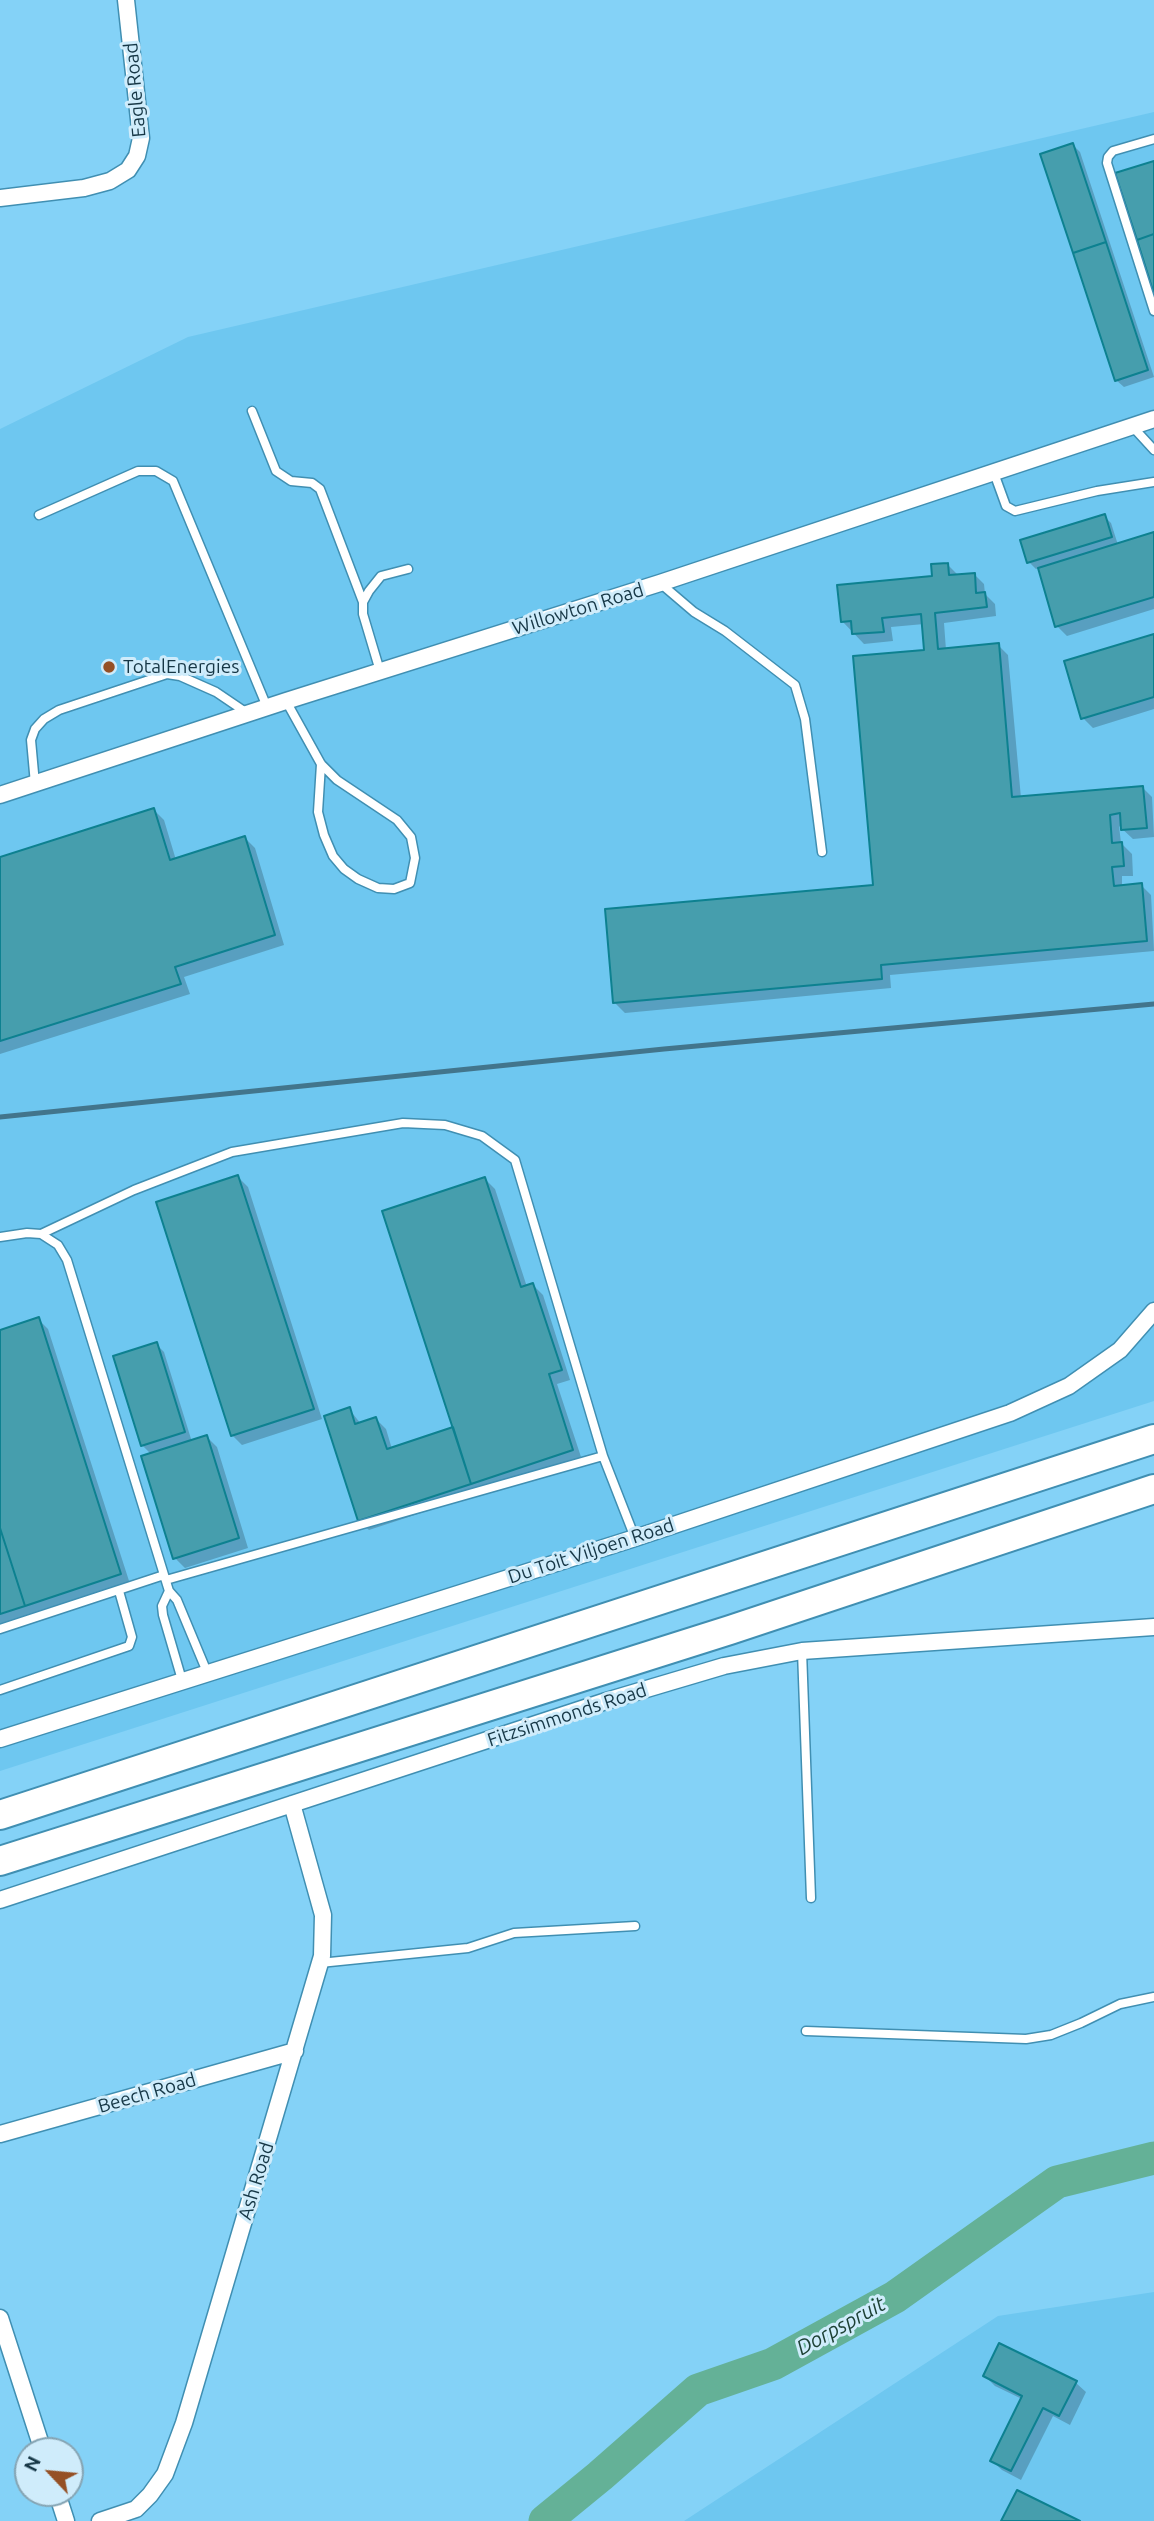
<!DOCTYPE html>
<html>
<head>
<meta charset="utf-8">
<style>
  body { margin:0 }
  #map { position:relative; width:1154px; height:2521px; overflow:hidden; background:#84d2f7; font-family:Ubuntu,sans-serif }
  canvas { display:block }
  .north { position:absolute; left:14px; top:2437px; width:70px; height:70px; box-sizing:border-box; background:#cfecfb; border:2px solid #85a4b3; border-radius:50%; rotate:296deg; font-size:19px; font-weight:700; line-height:28px; text-align:center; color:#163746 }
  .north::after { content:''; display:block; margin:auto; width:24px; height:32px; background:#955025; clip-path:polygon(50% 0,100% 100%,50% 72%,0 100%) }
</style>
</head>
<body>
<div id="map">
<canvas width="1154" height="2521"></canvas>
<div class="north">N</div>
</div>
<script>
const context = document.querySelector('canvas').getContext('2d');
context.lineJoin = 'round';
function fill(path, color) { context.fillStyle = color; context.fill(path, 'evenodd'); }
const toPath = rows => new Path2D(rows.map(r => 'M' + r).join(''));
function stroke(path, color, width, dash) { context.strokeStyle = color; context.lineWidth = width; context.lineCap = dash ? 'butt' : 'round'; context.setLineDash(dash || []); context.stroke(path); }
function drawText(font, color, halo, rows, align = 'center') {
  context.font = font + ' Ubuntu,sans-serif'; context.lineWidth = 6; context.setLineDash([]); context.textBaseline = 'middle'; context.strokeStyle = halo; context.fillStyle = color; for (const [text, x, y, turn = 0] of rows) {
    context.save(); context.translate(x, y); context.rotate((+turn || 0) * Math.PI / 180); context.textAlign = isNaN(turn) ? turn : align; if (halo) context.strokeText(text, 0, 0); context.fillText(text, 0, 0); context.restore();
  }
}
const built = toPath([
  [1154,112,1154,1401,0,1771,0,429,188,337],
  [1154,2292,1154,2521,684,2521,998,2316]
]);
const shadow = toPath([
  [1073,145,1080,152,1154,377,1124,387,1116,380],
  [1104,516,1111,523,1118,545,1154,534,1154,609,1067,636,1057,626,1039,568,1036,569,1029,562],
  [947,564,957,574,974,574,984,584,985,594,995,604,996,616,944,623,946,650,998,645,1008,655,1021,798,1142,787,1152,797,1154,837,1133,839,1119,826,1121,843,1132,854,1133,876,1122,876,1122,886,1141,885,1151,895,1154,951,890,975,891,988,625,1013,615,1003,875,887,926,652,924,624,891,627,893,641,864,644,842,621,934,578],
  [1154,635,1154,709,1093,728,1083,718],
  [154,810,164,820,176,860,245,838,255,848,284,945,184,977,190,994,0,1054,0,858],
  [238,1177,248,1187,322,1419,242,1445,232,1435],
  [485,1179,495,1189,527,1287,533,1285,543,1295,570,1380,557,1384,582,1460,369,1530,359,1520,349,1409,361,1424,376,1419,386,1429,392,1449,455,1428],
  [38,1319,48,1329,130,1584,0,1627,0,1331],
  [156,1344,164,1352,192,1442,207,1437,217,1447,248,1548,185,1568,175,1558,152,1455,143,1446,115,1358],
  [985,2376,1076,2383,1086,2392,1070,2425,1053,2416,1021,2480,1002,2470,992,2461,1022,2399,995,2386]
]);
const river = toPath([
  [545,2521,600,2476,698,2390,773,2364,895,2297,1057,2182,1154,2158]
]);
const building = toPath([
  [1073,143,1106,242,1073,253,1040,154,1073,143],
  [1154,161,1154,234,1137,240,1115,173,1154,161],
  [1154,234,1154,294,1137,240,1154,234],
  [1106,242,1148,370,1115,381,1073,253,1106,242],
  [1105,514,1112,537,1027,563,1020,540,1105,514],
  [1154,532,1154,597,1055,627,1038,568,1154,532],
  [948,563,949,575,975,573,976,593,985,592,987,607,935,613,938,649,999,643,1012,797,1143,786,1147,828,1121,830,1120,813,1110,815,1112,843,1122,842,1124,866,1112,867,1114,886,1142,883,1147,941,881,965,882,979,613,1003,605,909,873,885,853,656,924,650,921,614,882,618,884,632,852,634,851,621,841,622,837,585,932,576,931,564,948,563],
  [1154,634,1154,697,1081,719,1064,661,1154,634],
  [154,808,170,860,245,836,275,935,175,967,181,984,0,1041,0,857,154,808],
  [238,1175,314,1409,231,1436,156,1202,238,1175],
  [485,1177,521,1287,533,1283,562,1370,549,1374,573,1450,471,1484,382,1211,485,1177],
  [39,1317,121,1574,25,1606,0,1528,0,1330,39,1317],
  [157,1342,185,1432,141,1446,113,1356,157,1342],
  [350,1407,355,1424,376,1417,387,1449,453,1427,471,1484,358,1521,324,1416,350,1407],
  [207,1435,239,1538,173,1559,141,1456,207,1435],
  [0,1528,25,1606,0,1614,0,1528],
  [999,2343,1077,2381,1059,2416,1043,2408,1011,2471,990,2461,1022,2396,983,2376,999,2343],
  [1017,2490,1080,2521,1001,2521,1017,2490]
]);
const service = toPath([
  [1154,139,1113,151,1108,157,1107,163,1154,311],
  [252,411,276,471,291,481,312,483,320,489,363,602],
  [1132,426,1154,450],
  [994,473,1006,506,1015,511,1097,491,1154,482],
  [39,515,138,471,156,471,173,481,267,707],
  [660,583,694,612,725,631,795,685,805,719,822,852],
  [380,671,363,614,363,602,369,591,381,576,408,569],
  [286,701,321,764,337,780,397,820,411,837,415,858,410,883,394,889,378,888,358,879,344,869,333,856,324,835,318,812,321,764],
  [35,784,31,740,35,729,44,719,59,710,167,674,180,676,216,692,247,713],
  [41,1234,134,1190,232,1152,403,1123,445,1125,482,1136,515,1160,603,1456,166,1580],
  [0,1237,27,1233,41,1234,58,1245,67,1260,169,1591,177,1600,207,1672],
  [603,1456,635,1538],
  [169,1591,162,1606,163,1615,182,1680],
  [0,1629,164,1575],
  [802,1651,811,1898],
  [0,1690,129,1646,132,1637,119,1591],
  [320,1963,468,1948,514,1933,635,1926],
  [806,2031,1026,2039,1051,2035,1081,2023,1120,2004,1154,1997]
]);
const minor = toPath([
  [0,198,84,188,110,181,128,170,137,156,141,138,126,0],
  [0,795,286,701,660,583,1154,419],
  [0,1739,635,1538,1010,1413,1069,1386,1120,1350,1154,1311],
  [0,1900,606,1701,724,1666,802,1651,1154,1627],
  [0,2134,295,2051],
  [0,2318,43,2451],
  [57,2493,66,2521],
  [100,2521,136,2509,150,2495,165,2474,184,2423,322,1956,323,1915,292,1804]
]);
const motorway = toPath([
  [0,1815,1154,1439],
  [0,1861,730,1630,1154,1489]
]);
const rail = toPath([
  [0,1117,664,1049,1154,1004]
]);
const markers = [
  [109,667,7,"#955025"]
];
const streetNames = [
  ["Eagle Road",135,90,-95],
  ["Willowton Road",578,609,-17],
  ["Du Toit Viljoen Road",591,1551,-18],
  ["Fitzsimmonds Road",567,1715,-18],
  ["Beech Road",147,2093,-16],
  ["Ash Road",256,2181,-73]
];
const poiNames = [
  ["TotalEnergies",123,667]
];
const waterNames = [
  ["Dorpspruit",841,2326,-29]
];
fill(built, '#6ec7f0');
fill(shadow, '#0003');
stroke(river, '#64b197', 33);
fill(building, '#469ead');
stroke(building, '#0d8190', 2);
stroke(service, '#408fb2', 11);
stroke(minor, '#408fb2', 19);
stroke(motorway, '#408fb2', 32);
stroke(service, '#fff', 8);
stroke(minor, '#fff', 16);
stroke(motorway, '#fff', 28);
stroke(rail, '#42758c', 5);
for (const [x, y, r, color] of markers) { const dot = new Path2D(); dot.arc(x, y, r, 0, 2 * Math.PI); context.fillStyle = color; context.fill(dot); stroke(dot, '#cfecfb', 2.5); }
drawText('19px', '#163746', '#cfecfb', streetNames);
drawText('19px', '#163746', '#cfecfb', poiNames, 'left');
drawText('italic 21px', '#1d4135', '#cfecfb', waterNames);
</script>
</body>
</html>
